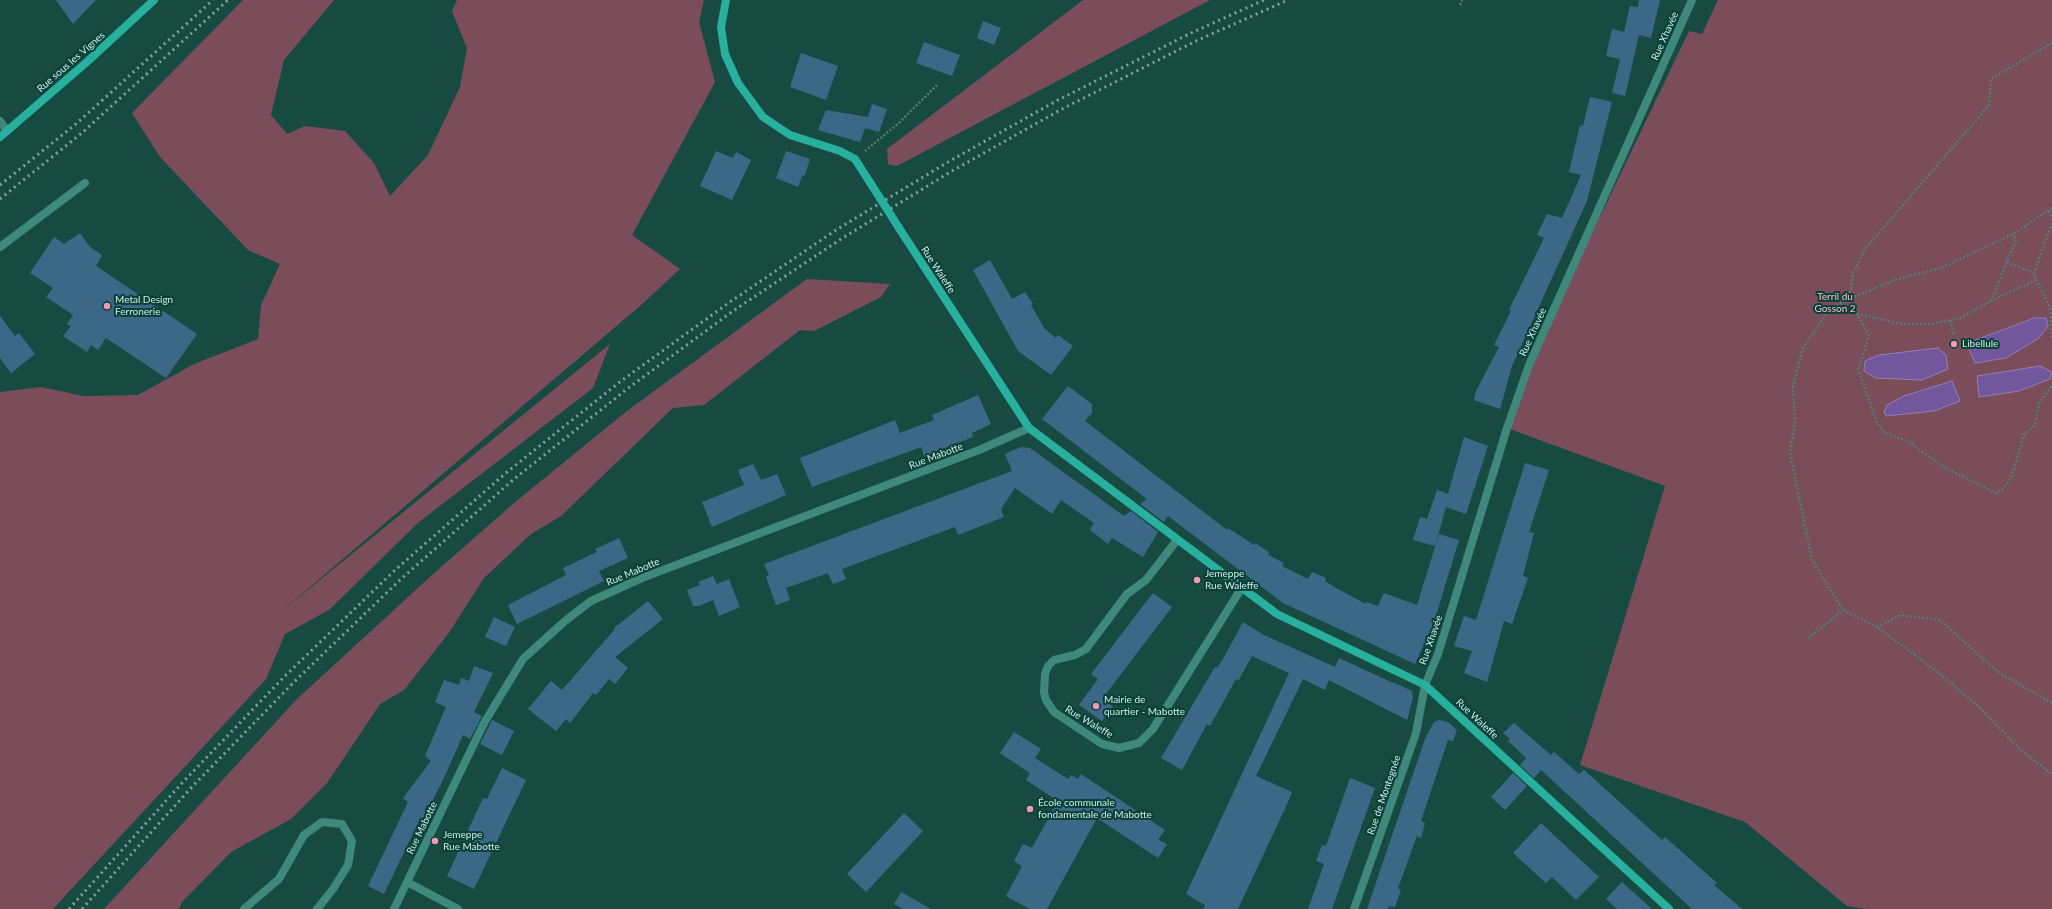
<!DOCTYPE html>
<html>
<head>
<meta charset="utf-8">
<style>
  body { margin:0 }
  canvas { display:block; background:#174b42 }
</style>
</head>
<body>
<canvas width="2052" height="909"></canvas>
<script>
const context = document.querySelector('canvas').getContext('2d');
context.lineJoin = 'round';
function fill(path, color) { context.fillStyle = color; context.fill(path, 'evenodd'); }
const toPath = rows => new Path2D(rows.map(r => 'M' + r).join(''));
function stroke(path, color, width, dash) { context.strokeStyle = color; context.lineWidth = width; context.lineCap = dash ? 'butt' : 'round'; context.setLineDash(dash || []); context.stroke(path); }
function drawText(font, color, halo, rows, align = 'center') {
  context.font = font + ' Lato,sans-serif'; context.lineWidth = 4; context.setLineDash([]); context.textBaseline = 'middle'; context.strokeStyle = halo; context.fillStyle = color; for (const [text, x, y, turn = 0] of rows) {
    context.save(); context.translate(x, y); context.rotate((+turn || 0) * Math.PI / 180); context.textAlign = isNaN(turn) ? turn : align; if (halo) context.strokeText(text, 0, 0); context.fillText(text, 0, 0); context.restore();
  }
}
const green = toPath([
  [243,0,334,0,284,60,271,115,287,134,305,126,345,131,374,163,390,196,428,155,460,87,467,48,452,11,457,0,704,0,699,22,715,82,632,235,680,269,640,306,283,610,610,344,593,388,419,522,329,610,285,634,266,679,53,909,0,909,0,392,41,387,83,396,138,395,194,364,258,339,261,305,280,264,248,250,160,157,132,113],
  [1083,0,1210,0,897,166,888,164,887,149],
  [1718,0,2052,0,2052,909,1867,909,1847,906,1745,822,1580,765,1665,486,1507,428,1529,365,1689,31,1702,34],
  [807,279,890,284,881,297,814,331,800,330,704,405,673,408,561,516,531,534,484,578,448,634,404,690,380,704,327,783,291,819,231,852,182,902,179,909,104,909,296,700,432,575,514,503,627,411]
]);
const water = toPath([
  [2034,318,2046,318,2048,326,2039,338,2006,358,1975,363,1969,349,1973,341,2034,318],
  [1938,348,1946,355,1948,369,1922,380,1876,378,1864,371,1865,361,1879,355,1938,348],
  [2040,366,2052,372,2050,379,2019,391,1979,397,1977,376,2040,366],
  [1952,381,1960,401,1934,411,1886,416,1884,412,1887,405,1904,396,1952,381]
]);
const building = toPath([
  [56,0,96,0,73,24],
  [1639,0,1660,0,1651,38,1639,35,1625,96,1612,93,1620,59,1606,56,1612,29,1624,32,1630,6,1638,7],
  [983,21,1001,28,994,45,977,38],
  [924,42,960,55,952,76,916,63],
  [801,53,838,66,826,100,790,87],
  [1590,97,1612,102,1587,201,1512,366,1500,409,1474,400,1476,391,1499,347,1494,345,1511,311,1509,310,1544,238,1537,235,1547,214,1562,218,1581,175,1569,172,1580,125,1583,126],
  [872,104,887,109,879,132,865,128,867,123,860,142,818,130,826,110,868,117],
  [716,151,733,158,736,152,751,160,732,200,700,186],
  [786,151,810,159,805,175,802,176,798,187,776,178],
  [80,233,90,247,102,255,96,266,197,334,166,378,106,338,98,350,91,345,87,352,63,336,71,326,67,324,73,315,46,297,53,288,30,273,54,237,64,244],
  [990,260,1012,299,1025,292,1033,304,1031,305,1044,328,1056,338,1058,335,1073,346,1051,375,1018,351,973,270],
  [0,316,15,336,19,333,35,354,11,373,0,358],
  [1068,386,1092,404,1092,413,1085,421,1227,530,1228,528,1254,545,1255,543,1269,552,1268,555,1284,563,1282,566,1308,579,1312,572,1326,578,1325,581,1336,588,1366,604,1367,602,1378,606,1384,593,1417,605,1439,534,1459,540,1434,622,1415,664,1283,603,1168,516,1164,522,1140,504,1147,499,1042,419],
  [978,395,991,424,972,433,973,437,924,456,921,447,812,487,800,458,895,420,900,433,934,420,932,415],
  [1464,437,1488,446,1466,514,1446,507,1435,546,1413,540,1420,517,1427,519,1437,490,1448,494],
  [1021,447,1030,448,1124,516,1131,511,1158,532,1143,557,1112,538,1108,544,1090,530,1094,523,1061,500,1052,514,1015,488,1001,509,1004,517,958,535,955,527,842,569,846,579,833,584,828,573,786,588,790,600,776,605,766,577,769,575,764,564,1012,471,1005,454],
  [1525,463,1549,470,1529,532,1534,533,1523,576,1528,578,1512,624,1504,621,1487,682,1464,673,1472,651,1454,646,1464,616,1476,620],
  [753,464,761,480,777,474,786,495,712,527,702,502,744,485,738,470],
  [619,538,628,558,599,571,604,581,517,624,508,605,566,575,563,568,597,552,595,549],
  [713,576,717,584,729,579,740,607,719,616,713,600,699,606,693,606,687,590,700,585,698,582],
  [1153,593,1172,607,1102,699,1113,706,1102,721,1079,705,1098,679,1091,674],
  [648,601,663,619,615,657,628,668,615,684,609,679,596,695,593,693,570,723,566,719,556,731,528,709,551,681,562,690,615,629,614,628],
  [494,617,515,627,506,646,485,637],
  [1243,622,1264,635,1335,667,1339,658,1393,683,1393,682,1412,691,1413,698,1407,720,1329,680,1325,690,1303,679,1256,776,1292,792,1288,802,1238,909,1203,909,1205,905,1186,894,1289,673,1252,656,1238,681,1236,679,1210,726,1207,724,1182,770,1161,758,1215,667,1217,668,1223,659],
  [474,666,493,673,474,712,482,716,470,739,463,735,443,780,423,819,421,817,384,894,368,886,408,802,403,798,431,761,425,756,446,707,435,702,444,680,459,685,461,678,469,681],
  [492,720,514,731,502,755,480,744],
  [1439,720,1448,722,1457,730,1453,741,1448,740,1421,821,1425,823,1421,838,1417,836,1398,888,1401,890,1395,907,1389,906,1388,909,1367,909,1425,739,1434,722],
  [1514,723,1551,755,1554,752,1579,774,1584,770,1662,840,1665,837,1717,883,1714,885,1742,909,1692,909,1541,770,1534,778,1520,765,1526,758,1508,741,1510,739,1503,733],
  [1014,732,1041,749,1035,758,1068,779,1071,775,1078,779,1081,774,1165,830,1158,840,1167,844,1158,858,1097,818,1047,909,1030,909,1006,896,1022,866,1014,861,1023,844,1032,848,1058,801,1026,780,1030,773,1000,753],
  [502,768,526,780,474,889,447,876,483,798,487,799],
  [1513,773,1527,786,1505,810,1491,797],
  [1350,778,1375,788,1332,909,1308,909,1324,864,1316,861,1322,845,1326,846],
  [904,813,923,831,866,892,847,874],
  [1541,823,1599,877,1576,900,1552,877,1546,883,1513,853],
  [1622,882,1652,909,1617,909,1606,899],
  [901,892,931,909,903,909,894,904]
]);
const path = toPath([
  [1460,5,1462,0],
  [2052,43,1991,79,1989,105,1866,248,1853,273,1849,299,1869,336,1858,369,1877,423,1884,432,1907,441,1944,467,1996,493,2003,489,2011,478,2024,435,2035,425,2039,404,2052,385],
  [865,151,899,123,937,85],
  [2052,208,2013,234,1941,268,1894,280,1830,308,1803,348,1793,386,1795,423,1790,452,1812,560,1843,610,1877,627,1930,666,1977,705,2021,750,2052,774],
  [2048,211,2052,217],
  [2052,223,2034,273,2036,280,2050,307,2052,338],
  [2007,262,2034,273],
  [1991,301,2036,280],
  [1857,314,1902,324,1931,324,1960,318,1991,301,2016,240,2013,234],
  [1950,320,1954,335],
  [1877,627,1901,615,1940,620,1998,672,2052,703],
  [1808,638,1843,610]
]);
const lane = toPath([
  [0,121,7,131],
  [0,247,85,183],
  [244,909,279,879,304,835,322,822,342,824,352,841,348,865,333,889,318,908]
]);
const street = toPath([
  [1177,540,1146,580,1127,594,1086,649,1075,655,1054,660,1048,666,1045,674,1044,692,1046,700,1054,712,1102,744,1119,748,1139,743,1153,729,1241,589],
  [407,882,458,909],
  [317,909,319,909],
  [394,909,484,723,523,659,565,621,591,601,642,578,979,450,1029,428],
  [1354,909,1416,733,1425,685,1438,654,1507,428,1529,365,1692,0]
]);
const secondary = toPath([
  [726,0,721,27,725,54,738,83,763,117,790,135,840,151,855,159,871,184],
  [0,137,88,61,154,0],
  [899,228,1029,428,1277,614,1425,685,1669,909]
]);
const rail = toPath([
  [0,185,76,124,213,0],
  [0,199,83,132,228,0],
  [69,909,182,783,286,675,394,571,507,472,621,381,727,304,836,230,948,162,1058,100,1191,33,1264,0],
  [82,909,190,789,294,682,401,579,513,480,627,389,733,311,841,239,952,171,1062,109,1196,41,1288,0]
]);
const secondaryBridge = toPath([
  [871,184,899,228]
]);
const markers = [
  [107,306,4,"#f19ab3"],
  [1954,344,4,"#f19ab3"],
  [1197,580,4,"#f19ab3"],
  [1096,706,4,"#f19ab3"],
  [1030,809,4,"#f19ab3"],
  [435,841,4,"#f19ab3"]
];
const streetNames = [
  ["Rue Xhavée",1665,36,-66],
  ["Rue sous les Vignes",71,62,-41],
  ["Rue Waleffe",938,270,57],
  ["Rue Xhavée",1533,332,-66],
  ["Rue Mabotte",936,456,-21],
  ["Rue Mabotte",633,572,-23],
  ["Rue Xhavée",1431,640,-71],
  ["Rue Waleffe",1477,719,43],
  ["Rue Waleffe",1089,722,31],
  ["Rue de Montegnée",1384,795,-71],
  ["Rue Mabotte",422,828,-64]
];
const parkNames = [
  ["Terril du",1835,297],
  ["Gosson 2",1835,309]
];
const poiNames = [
  ["Metal Design",115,300],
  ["Ferronerie",115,312],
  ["Libellule",1962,344],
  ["Jemeppe",1205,574],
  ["Rue Waleffe",1205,586],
  ["Mairie de",1104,700],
  ["quartier - Mabotte",1104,712],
  ["École communale",1038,803],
  ["fondamentale de Mabotte",1038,815],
  ["Jemeppe",443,835],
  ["Rue Mabotte",443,847]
];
fill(green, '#7b4c5a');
fill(water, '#72579c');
stroke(water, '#8e84b2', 1);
fill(building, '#3c6887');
stroke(path, '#517e76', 2.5, [2, 2]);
stroke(lane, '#3f897c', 8);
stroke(street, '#3f897c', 8);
stroke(secondary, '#26b09d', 8);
stroke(rail, '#7ca59d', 3, [2, 4]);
stroke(secondaryBridge, '#26b09d', 8);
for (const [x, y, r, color] of markers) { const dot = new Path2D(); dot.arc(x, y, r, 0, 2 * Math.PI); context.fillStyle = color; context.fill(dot); stroke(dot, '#084038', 1.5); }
drawText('10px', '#ceeee7', '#084038', streetNames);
drawText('10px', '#f1c2cf', '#084038', parkNames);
drawText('10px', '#ceeee7', '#084038', poiNames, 'left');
</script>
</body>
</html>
